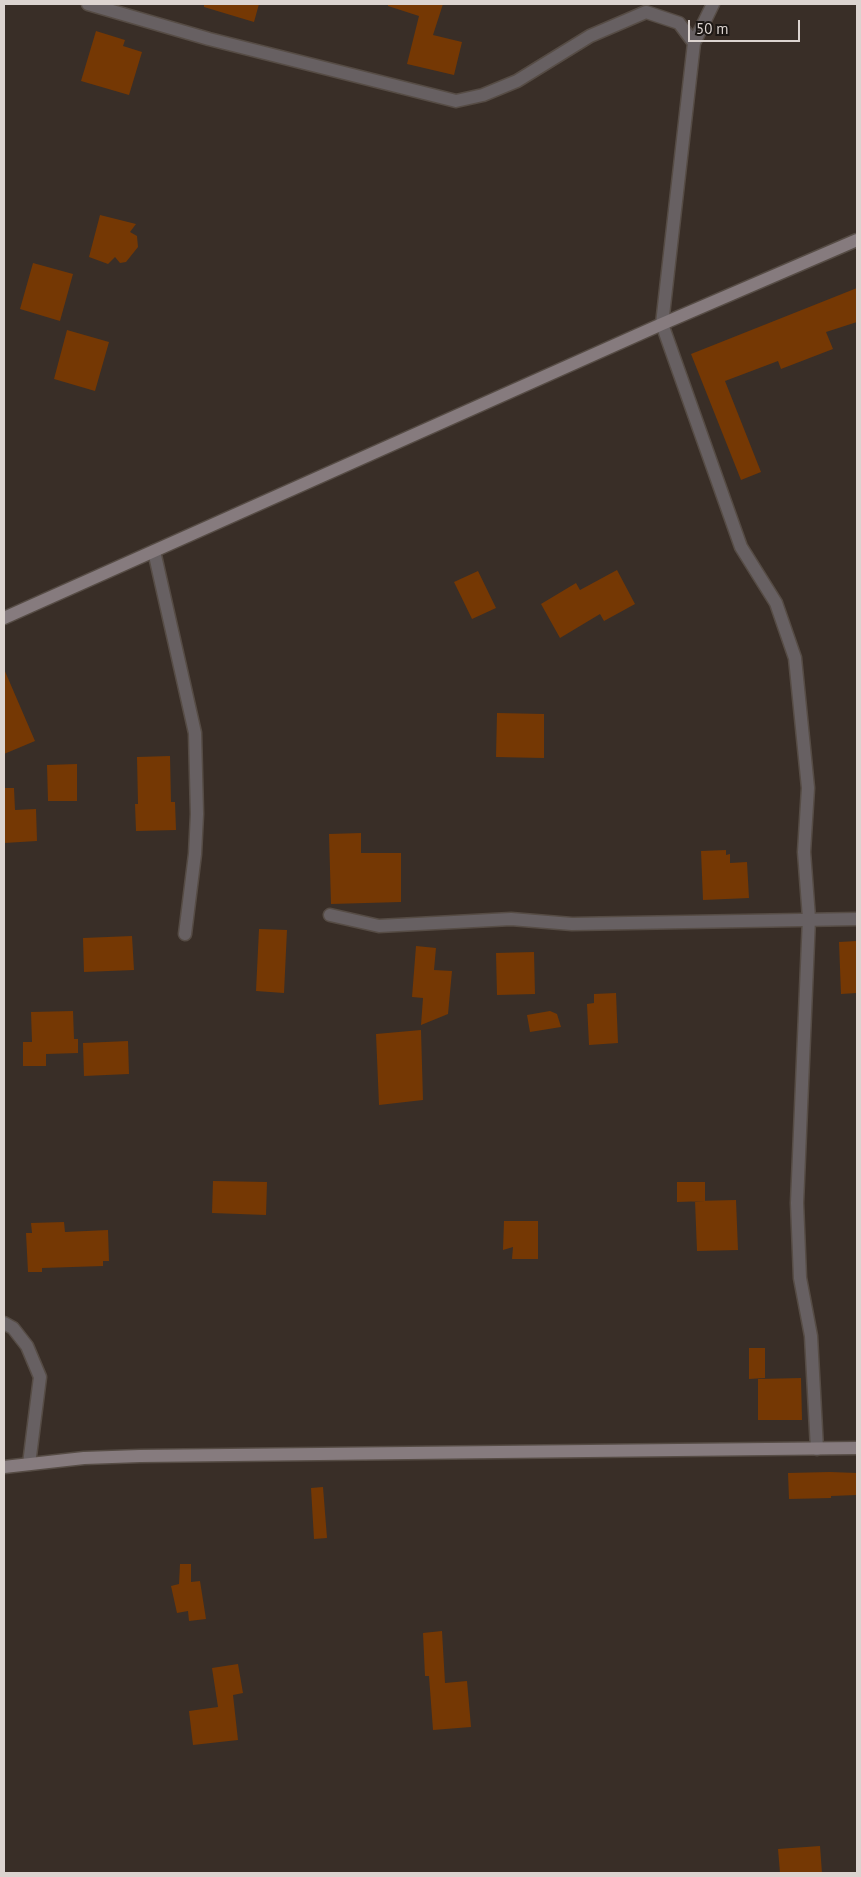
<!DOCTYPE html>
<html>
<head>
<meta charset="utf-8">
<style>
  body { margin:0 }
  #map { position:relative; width:861px; height:1877px; overflow:hidden; background:#392e27; font-family:"PT Sans",sans-serif }
  canvas { display:block }
  .frame { position:absolute; inset:0; border:5px solid #dcd4d0; pointer-events:none }
  .scale { position:absolute; left:688px; top:20px; width:112px; height:22px; box-sizing:border-box; border:2px solid #dcd4d0; border-top:0; padding-left:6px; font-size:15px; line-height:18px; white-space:nowrap; color:#dcd4d0; -webkit-text-stroke:4px #1c1714; paint-order:stroke }
</style>
</head>
<body>
<div id="map">
<canvas width="861" height="1877"></canvas>
<div class="frame"></div>
<div class="scale">50 m</div>
</div>
<script>
const context = document.querySelector('canvas').getContext('2d');
context.lineJoin = 'round';
function fill(path, color) { context.fillStyle = color; context.fill(path, 'evenodd'); }
const toPath = rows => new Path2D(rows.map(r => 'M' + r).join(''));
function stroke(path, color, width, dash) { context.strokeStyle = color; context.lineWidth = width; context.lineCap = dash ? 'butt' : 'round'; context.setLineDash(dash || []); context.stroke(path); }
const building = toPath([
  [204,4,259,4,254,22,204,7],
  [388,4,443,4,433,35,462,42,454,75,407,64,419,16,388,6],
  [96,31,125,40,123,46,142,52,129,95,81,81],
  [100,215,136,224,130,232,137,236,138,247,126,262,120,263,115,257,108,264,89,257],
  [33,263,73,274,60,321,20,309],
  [857,288,857,322,826,332,833,349,781,369,778,361,725,381,761,472,741,480,691,354],
  [67,330,109,342,95,391,54,379],
  [617,570,635,604,604,621,600,614,560,638,541,604,576,583,580,590],
  [478,571,496,608,472,619,454,582],
  [4,669,35,741,4,754],
  [497,713,544,714,544,758,496,757],
  [170,756,171,802,175,802,176,830,136,831,135,804,138,804,137,757],
  [77,764,77,801,48,801,47,765],
  [4,788,14,788,15,810,36,809,37,841,4,843],
  [361,833,361,853,401,853,401,902,331,904,329,834],
  [726,850,726,855,730,854,730,863,747,862,749,898,703,900,701,851],
  [259,929,287,930,284,993,256,991],
  [132,936,134,970,84,972,83,938],
  [857,941,857,993,841,994,839,942],
  [416,946,436,948,434,970,452,971,448,1014,421,1025,423,998,412,997],
  [534,952,535,994,497,995,496,953],
  [616,993,618,1043,589,1045,587,1004,594,1003,594,994],
  [73,1011,74,1039,78,1039,78,1053,46,1054,46,1066,23,1066,23,1042,32,1042,31,1012],
  [550,1011,557,1014,561,1027,530,1032,527,1015],
  [421,1030,423,1100,379,1105,376,1034],
  [128,1041,129,1074,84,1076,83,1043],
  [213,1181,267,1182,266,1215,212,1213],
  [677,1182,705,1182,705,1201,677,1202],
  [736,1200,738,1250,697,1251,695,1201],
  [504,1221,538,1221,538,1259,512,1259,513,1247,503,1250],
  [64,1222,65,1232,108,1230,109,1261,103,1261,103,1266,42,1268,42,1272,28,1272,26,1233,32,1233,31,1223],
  [749,1348,765,1348,765,1378,749,1379],
  [801,1378,802,1420,758,1420,758,1379],
  [830,1472,857,1473,857,1495,831,1496,831,1498,789,1499,788,1473],
  [323,1487,327,1538,314,1539,311,1488],
  [180,1564,191,1564,191,1582,200,1581,206,1619,189,1621,188,1611,177,1613,171,1586,179,1584],
  [442,1631,445,1683,467,1681,471,1727,433,1730,429,1676,425,1676,423,1633],
  [238,1664,243,1693,233,1695,238,1740,193,1745,189,1711,218,1707,212,1668],
  [820,1846,822,1873,780,1873,778,1849]
]);
const street = toPath([
  [88,4,209,39,456,101,483,95,517,81,590,36,646,12,679,23,694,43],
  [713,4,694,43,662,324,741,547,776,603,795,658,808,788,804,852,809,918,797,1203,800,1278,811,1336,817,1449],
  [154,551,195,733,197,814,195,854,185,934],
  [330,915,379,926,511,919,572,924,857,919],
  [4,1323,13,1328,27,1346,40,1377,29,1464]
]);
const secondary = toPath([
  [4,618,662,324,857,240],
  [4,1467,84,1458,140,1456,857,1448]
]);
fill(building, '#753804');
stroke(street, '#564c45', 15);
stroke(secondary, '#564c45', 15);
stroke(street, '#676062', 12);
stroke(secondary, '#867b7e', 12);
</script>
</body>
</html>
